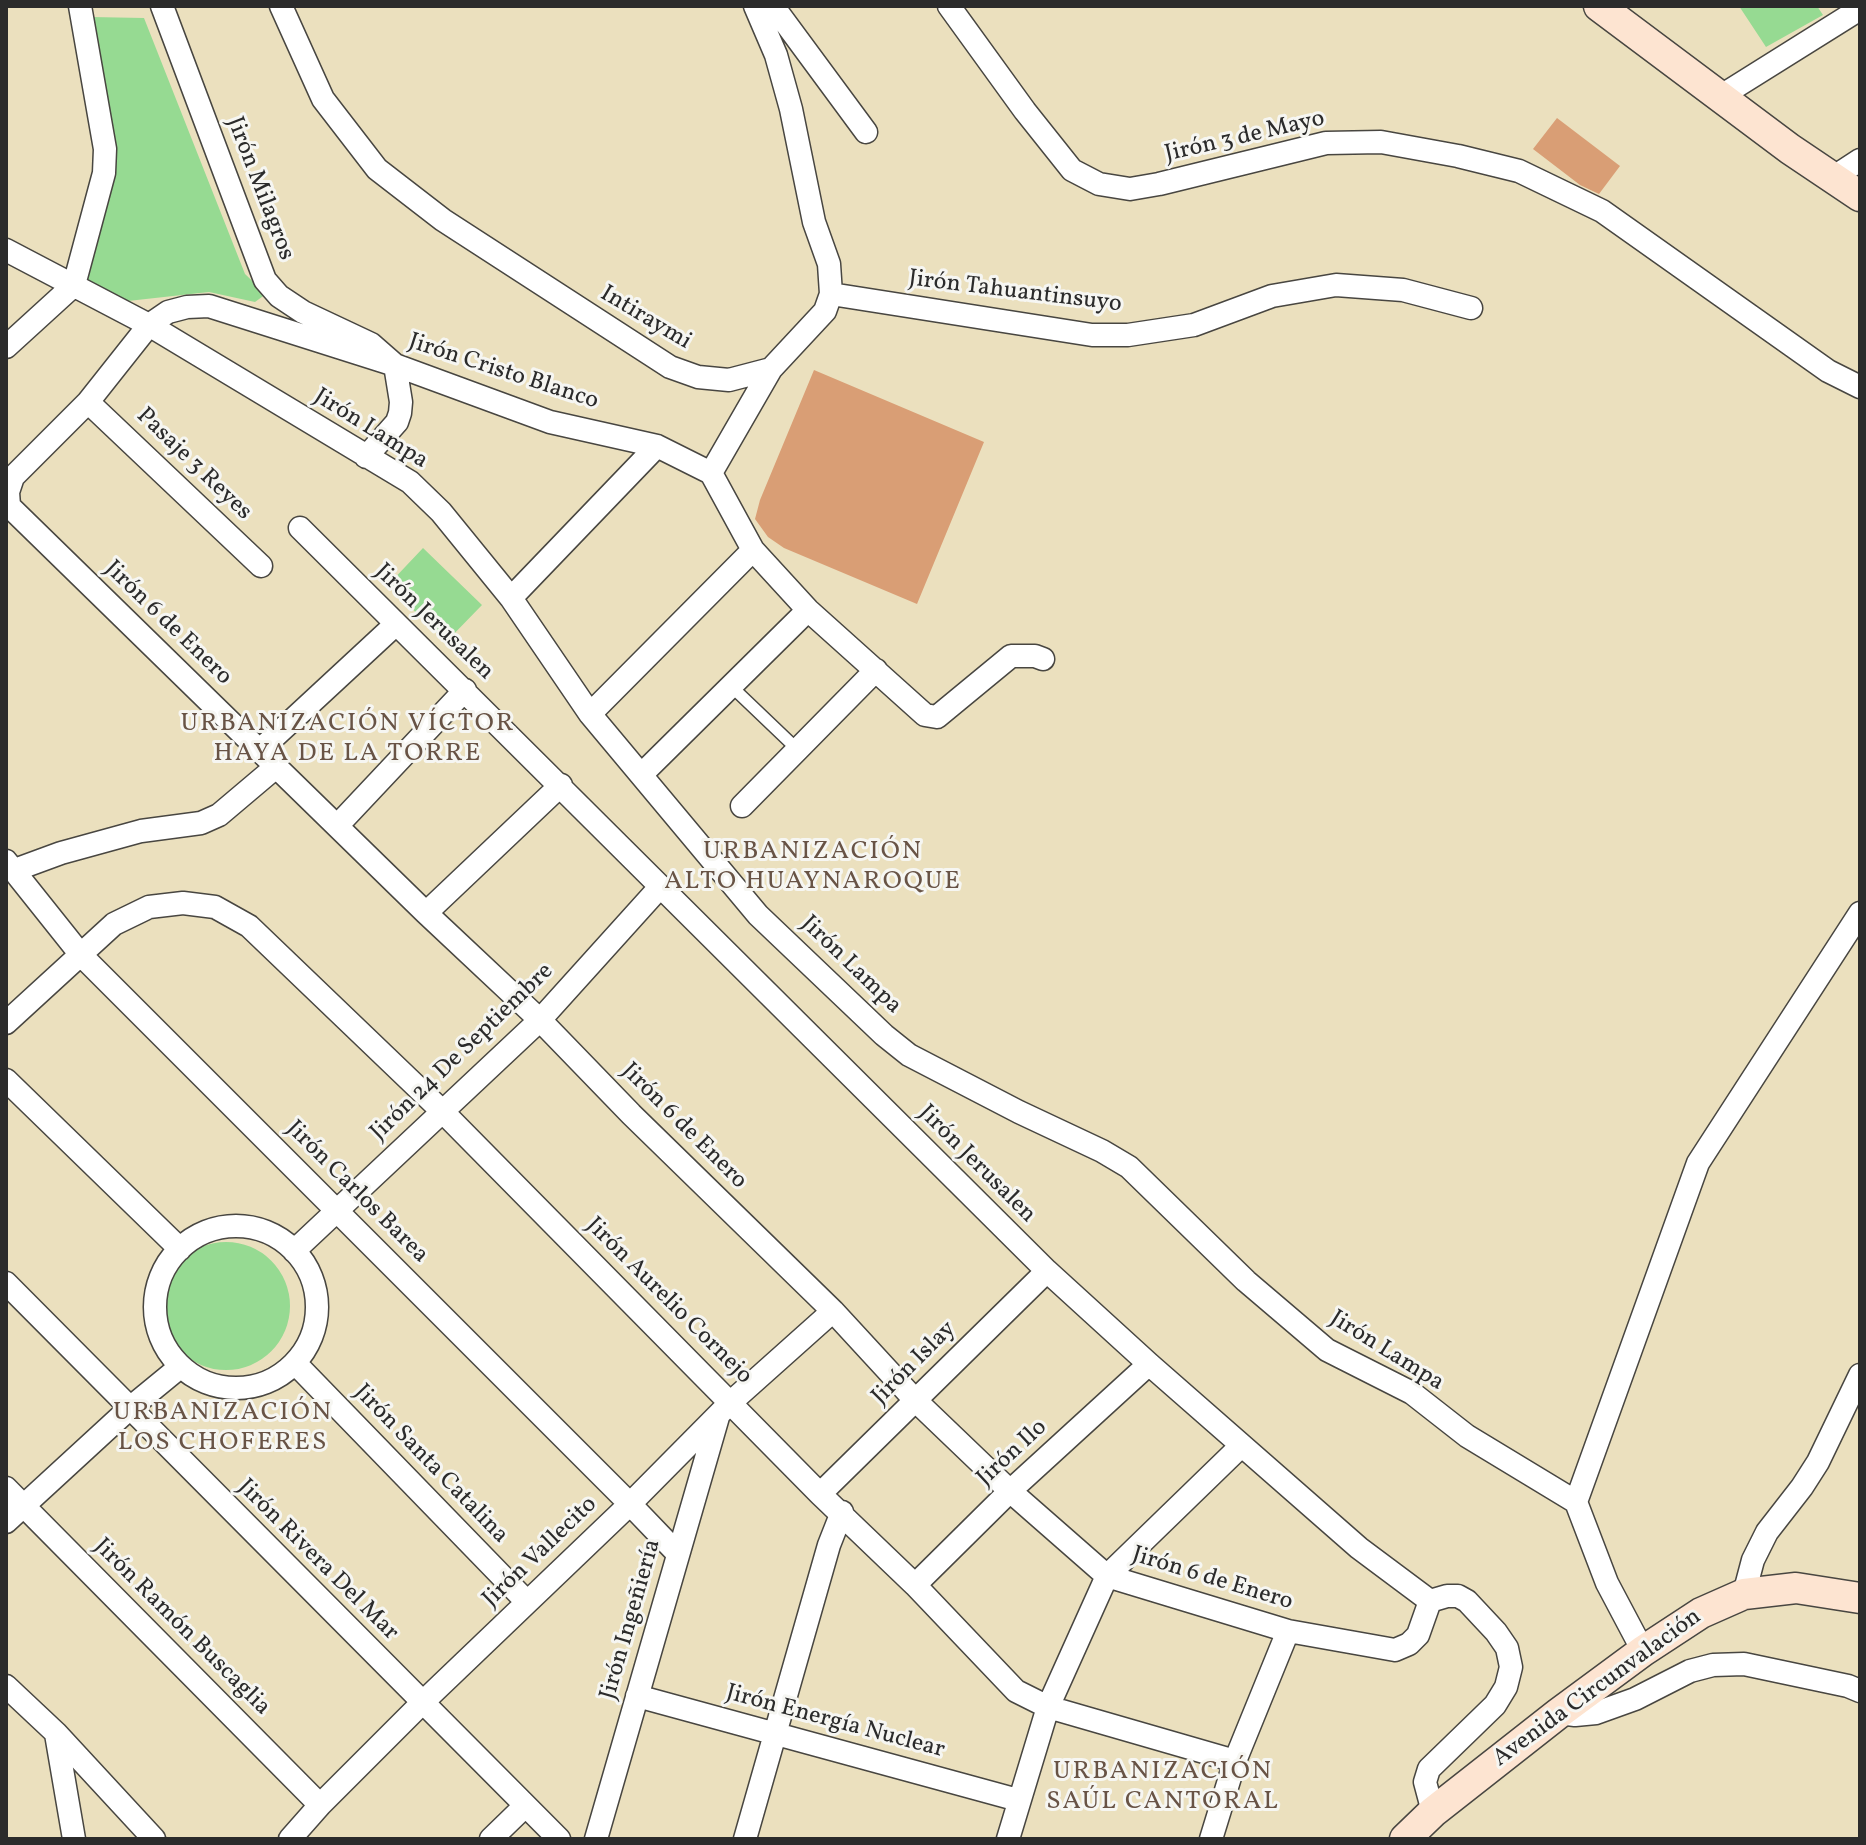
<!DOCTYPE html>
<html>
<head>
<meta charset="utf-8">
<style>
  body { margin:0 }
  #map { position:relative; width:1866px; height:1845px; overflow:hidden; background:#ebe0be; font-family:Vollkorn,serif }
  canvas { display:block }
  .frame { position:absolute; inset:0; border:8px solid #2b2b2b; pointer-events:none }
</style>
</head>
<body>
<div id="map">
<canvas width="1866" height="1845"></canvas>
<div class="frame"></div>
</div>
<script>
const context = document.querySelector('canvas').getContext('2d');
context.lineJoin = 'round';
function fill(path, color) { context.fillStyle = color; context.fill(path, 'evenodd'); }
const toPath = rows => new Path2D(rows.map(r => 'M' + r).join(''));
function stroke(path, color, width, dash) { context.strokeStyle = color; context.lineWidth = width; context.lineCap = dash ? 'butt' : 'round'; context.setLineDash(dash || []); context.stroke(path); }
function drawText(font, color, halo, rows, align = 'center') {
  context.font = font + ' Vollkorn,serif'; context.lineWidth = 6; context.setLineDash([]); context.textBaseline = 'middle'; context.strokeStyle = halo; context.fillStyle = color; for (const [text, x, y, turn = 0] of rows) {
    context.save(); context.translate(x, y); context.rotate((+turn || 0) * Math.PI / 180); context.textAlign = isNaN(turn) ? turn : align; if (halo) context.strokeText(text, 0, 0); context.fillText(text, 0, 0); context.restore();
  }
}
const green = toPath([
  [1739,6,1817,6,1823,15,1766,47],
  [91,17,144,18,245,274,266,294,255,302,209,292,119,302,87,289,85,275,112,166],
  [423,548,482,605,446,642,388,585],
  '162 1306a64 64 0 1 1 128 0a64 64 0 1 1-128 0Z'
]);
const building = toPath([
  [1557,118,1620,166,1599,194,1580,185,1533,149],
  [814,370,984,442,917,604,784,548,768,537,755,519,760,500]
]);
const lane = toPath([
  [731,686,798,750]
]);
const street = toPath([
  [162,6,265,280,279,296,303,312,371,344,395,365,401,402,400,413,397,422,366,457],
  [281,6,323,99,377,169,443,220,670,367,698,377,729,380,771,369,825,311,831,294,829,264,814,222,791,109,776,55,755,6],
  [773,6,866,132],
  [949,6,1025,111,1072,170,1099,184,1130,189,1159,184,1326,143,1381,142,1458,156,1519,171,1602,211,1828,371,1860,387],
  [1721,96,1860,9],
  [1834,177,1860,160],
  [6,250,149,325,410,482,441,512,511,598,590,714,758,915,884,1035,909,1055,1019,1112,1102,1151,1129,1167,1246,1281,1327,1350,1412,1393,1467,1436,1576,1502,1607,1583,1643,1651],
  [831,294,1092,335,1128,335,1194,325,1272,296,1336,285,1403,290,1471,308],
  [6,347,74,285,104,173,105,149,80,6],
  [88,402,261,566],
  [711,473,771,369],
  [300,528,1047,1271,1149,1364,1359,1548,1430,1601],
  [511,598,657,446],
  [1043,659,1035,656,1011,656,937,717,925,715,808,610,753,550,711,473,657,446,550,422,395,365,209,306,187,307,168,312,149,325,88,402,13,477,8,492,9,506,426,913,540,1020,631,1114,833,1311,915,1400,1010,1491,1107,1576,1288,1631,1395,1650,1409,1644,1418,1635,1430,1601],
  [590,714,753,550],
  [260,750,396,624],
  [641,775,808,610],
  [742,806,876,670],
  [337,826,465,690],
  [6,861,81,955,630,1504,678,1554],
  [12,871,61,853,141,831,201,823,219,815,277,766],
  [426,913,561,785],
  [6,1023,114,924,149,907,183,903,215,907,249,926,442,1111,820,1494,915,1585,1016,1691,1048,1707,1235,1761],
  [6,1080,180,1249],
  '155 1307a81 81 0 1 1 162 0a81 81 0 1 1-162 0Z',
  [294,1251,540,1020,660,887],
  [6,1283,559,1839],
  [295,1363,527,1602],
  [6,1488,320,1805],
  [820,1494,1047,1271],
  [1576,1502,1698,1163,1860,913],
  [6,1522,130,1408,180,1367],
  [915,1585,1010,1491,1149,1364],
  [1744,1594,1753,1560,1767,1532,1802,1487,1818,1462,1860,1375],
  [1430,1601,1447,1596,1458,1596,1467,1601,1496,1632,1507,1648,1511,1667,1506,1687,1495,1705,1429,1769,1425,1782,1433,1812],
  [6,1686,56,1733,154,1839],
  [637,1696,1018,1800],
  [1559,1713,1575,1715,1596,1713,1635,1699,1690,1671,1713,1665,1744,1664,1848,1686,1860,1691],
  [56,1734,74,1839],
  [290,1839,320,1805,422,1703,630,1504,730,1403,833,1311],
  [491,1839,525,1806],
  [596,1839,718,1417],
  [745,1839,829,1545,842,1512],
  [1008,1839,1048,1707,1107,1576,1241,1446],
  [1211,1839,1235,1761,1288,1631]
]);
const secondary = toPath([
  [1599,6,1790,149,1860,196],
  [1405,1839,1433,1812,1559,1713,1643,1651,1701,1613,1744,1594,1796,1588,1860,1598]
]);
const streetNames = [
  ["Jirón 3 de Mayo",1245,138,-13],
  ["Jirón Milagros",259,189,69],
  ["Jirón Tahuantinsuyo",1015,293,7],
  ["Intiraymi",645,319,31],
  ["Jirón Cristo Blanco",503,373,18],
  ["Jirón Lampa",370,430,32],
  ["Pasaje 3 Reyes",193,465,44],
  ["Jirón Jerusalen",433,623,44],
  ["Jirón 6 de Enero",167,624,44],
  ["Jirón Lampa",850,966,44],
  ["Jirón 24 De Septiembre",463,1053,-44],
  ["Jirón 6 de Enero",683,1127,45],
  ["Jirón Jerusalen",976,1165,45],
  ["Jirón Carlos Barea",356,1193,45],
  ["Jirón Aurelio Cornejo",668,1302,45],
  ["Jirón Lampa",1386,1352,32],
  ["Jirón Islay",915,1364,-45],
  ["Jirón Ilo",1013,1454,-43],
  ["Jirón Santa Catalina",430,1465,46],
  ["Jirón Vallecito",541,1553,-44],
  ["Jirón Rivera Del Mar",317,1561,45],
  ["Jirón 6 de Enero",1212,1580,17],
  ["Jirón Ingeñiería",632,1620,-74],
  ["Jirón Ramón Buscaglia",181,1628,45],
  ["Avenida Circunvalación",1598,1689,-36],
  ["Jirón Energía Nuclear",835,1723,15]
];
const neighbourhoodNames = [
  ["URBANIZACIÓN VÍCTOR",348,725],
  ["HAYA DE LA TORRE",348,755],
  ["URBANIZACIÓN",813,853],
  ["ALTO HUAYNAROQUE",813,883],
  ["URBANIZACIÓN",223,1414],
  ["LOS CHOFERES",223,1444],
  ["URBANIZACIÓN",1163,1773],
  ["SAÚL CANTORAL",1163,1803]
];
fill(green, '#96da92');
fill(building, '#d99e75');
stroke(lane, '#484641', 14);
stroke(street, '#484641', 25);
stroke(secondary, '#484641', 33);
stroke(lane, '#fff', 11);
stroke(street, '#fff', 22);
stroke(secondary, '#fde4d1', 30);
drawText('24px', '#2b2b2b', '#f6f6f2', streetNames);
context.letterSpacing = '2px';
drawText('26px', '#685345', '#f6f6f2', neighbourhoodNames);
context.letterSpacing = '0px';
</script>
</body>
</html>
